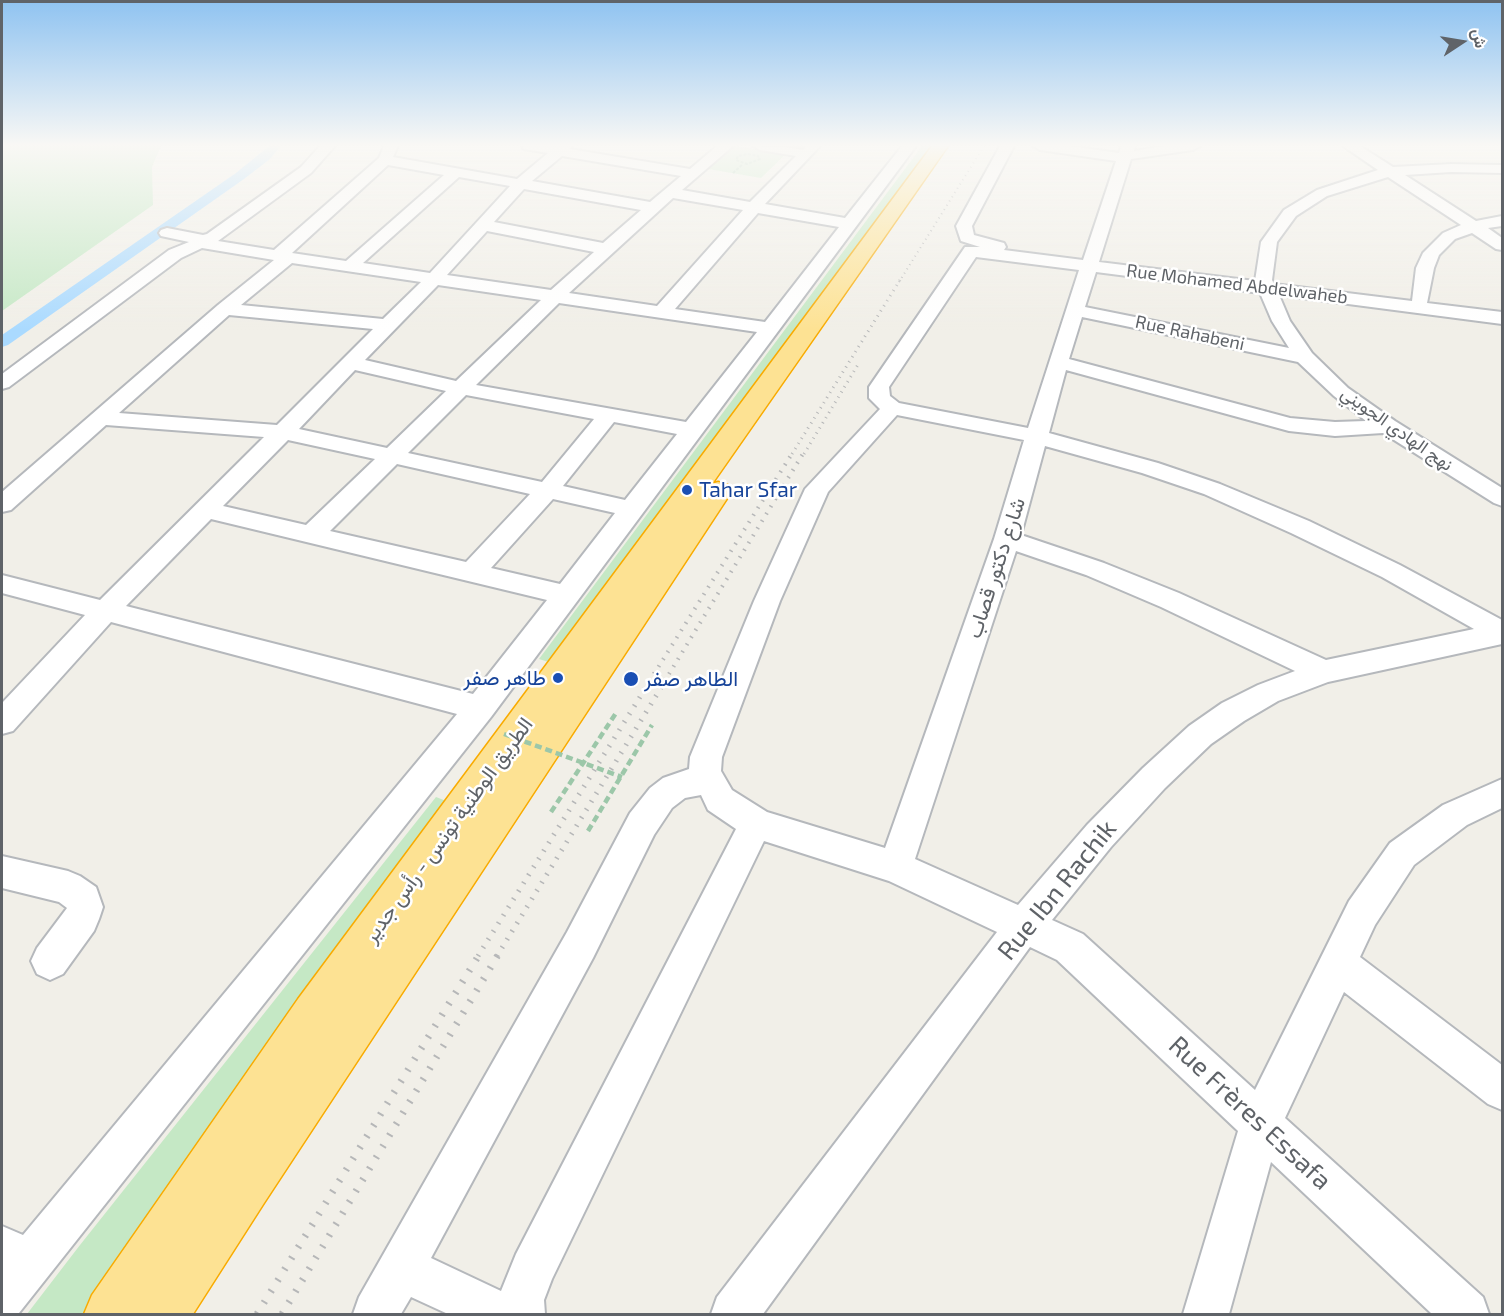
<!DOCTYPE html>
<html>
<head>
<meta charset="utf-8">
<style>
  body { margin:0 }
  #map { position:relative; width:1504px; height:1316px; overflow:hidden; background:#f1efe8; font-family:"Exo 2",Vazirmatn,sans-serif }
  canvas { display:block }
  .frame { position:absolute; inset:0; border:3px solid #5f6368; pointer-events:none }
  .north { position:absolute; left:1432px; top:12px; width:60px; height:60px; -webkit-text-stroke:4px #fff; paint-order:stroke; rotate:78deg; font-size:16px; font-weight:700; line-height:24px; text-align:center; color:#5f6368 }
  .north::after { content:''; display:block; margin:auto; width:21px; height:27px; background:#5f6368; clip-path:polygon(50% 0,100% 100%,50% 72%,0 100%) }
</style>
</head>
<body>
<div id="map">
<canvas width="1504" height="1316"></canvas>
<div class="frame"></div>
<div class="north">ش</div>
</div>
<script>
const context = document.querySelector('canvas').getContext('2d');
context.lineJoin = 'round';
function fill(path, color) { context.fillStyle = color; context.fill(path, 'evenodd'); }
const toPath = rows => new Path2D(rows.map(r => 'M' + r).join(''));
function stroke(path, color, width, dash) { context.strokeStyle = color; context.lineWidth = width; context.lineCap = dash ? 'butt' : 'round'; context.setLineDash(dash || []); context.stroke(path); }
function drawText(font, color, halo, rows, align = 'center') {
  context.font = font + ' "Exo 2",Vazirmatn,sans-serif'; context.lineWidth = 5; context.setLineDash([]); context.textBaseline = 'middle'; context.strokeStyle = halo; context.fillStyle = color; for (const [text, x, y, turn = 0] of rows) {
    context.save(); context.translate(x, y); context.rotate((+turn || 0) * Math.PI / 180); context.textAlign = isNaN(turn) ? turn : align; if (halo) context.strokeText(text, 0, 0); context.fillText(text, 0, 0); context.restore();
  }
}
const green = toPath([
  [2,146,161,146,152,167,153,205,2,311],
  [734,146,786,154,761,178,708,169],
  [922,146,935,146,558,665,539,659],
  [436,797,459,806,97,1314,27,1314,80,1245]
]);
const canal = toPath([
  [269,146,281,146,270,159,244,179,8,345,2,347,2,335,236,173,269,146]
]);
const pathFar1 = toPath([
  [748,154,758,156,760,159,747,164,736,160,738,156,748,154],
  [733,173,743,164]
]);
const path = toPath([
  [551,812,616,713],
  [588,831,652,725]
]);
const minor = toPath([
  [320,146,335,146,311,173,218,241,274,250,379,158,384,146,398,146,393,157,517,179,548,153,524,149,522,146,572,146,570,149,690,169,717,146,733,146,682,190,750,202,796,156,760,150,753,146,803,148,805,146,820,146,765,204,845,218,902,146,916,146,491,717,19,1313,2,1314,2,1226,23,1235,457,714,111,622,13,731,2,734,2,703,85,615,2,593,2,575,100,600,264,437,106,425,11,510,2,512,2,492,218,305,274,260,202,248,181,258,9,387,2,389,2,374,169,250,189,242,161,236,159,233,161,230,167,228,203,235,207,234,301,167,320,146],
  [562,156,681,176,650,202,532,181,562,156],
  [388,165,444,175,346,261,292,253,388,165],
  [459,177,510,186,430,273,363,263,459,177],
  [524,189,641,210,603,243,494,222,524,189],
  [673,198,743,210,657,306,569,293,673,198],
  [758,213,839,227,765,322,675,309,758,213],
  [487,231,594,252,551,290,447,275,487,231],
  [292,263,421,282,383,319,241,305,292,263],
  [438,285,541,300,456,381,365,360,438,285],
  [559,303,757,332,686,422,476,385,559,303],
  [229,315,373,329,277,425,119,413,229,315],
  [355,370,446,391,387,448,299,429,355,370],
  [466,395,594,419,542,482,408,453,466,395],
  [614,422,677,434,625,500,563,486,614,422],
  [288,440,375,459,306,525,223,506,288,440],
  [397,464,530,494,466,562,330,531,397,464],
  [553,499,615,513,560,584,491,568,553,499],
  [211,519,547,600,473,694,126,606,211,519],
  [1000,146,1014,146,972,226,974,235,1004,243,1006,247,1004,250,1083,260,1116,161,1040,150,1033,146,1069,146,1119,153,1121,146,1135,146,1134,151,1164,146,1200,146,1193,150,1131,159,1099,262,1255,281,1261,242,1284,210,1317,190,1378,170,1343,146,1360,146,1393,167,1451,164,1502,165,1502,173,1451,172,1405,175,1476,221,1502,216,1502,226,1488,228,1502,238,1502,250,1496,249,1472,233,1455,239,1439,255,1434,268,1427,303,1502,312,1502,324,1279,295,1290,321,1312,353,1348,388,1395,421,1502,488,1502,506,1494,503,1383,433,1335,436,1289,431,1066,370,1049,433,1158,463,1220,484,1309,521,1400,565,1502,620,1502,644,1328,682,1278,701,1244,721,1211,744,1165,788,1111,847,1052,920,1083,934,1255,1090,1349,901,1390,843,1443,805,1502,779,1502,808,1467,825,1414,865,1375,925,1360,957,1502,1065,1502,1110,1488,1104,1344,992,1285,1118,1483,1297,1489,1314,1432,1314,1271,1162,1229,1314,1183,1314,1238,1131,1057,960,1030,947,763,1314,711,1314,717,1297,997,932,889,881,764,841,552,1279,544,1300,545,1314,448,1314,411,1297,401,1314,353,1314,359,1297,567,932,630,813,650,788,663,778,689,769,690,757,754,601,805,489,880,409,869,398,869,387,965,247,980,247,961,241,956,226,1000,146],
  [1388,177,1461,225,1443,233,1423,253,1416,268,1412,301,1274,284,1272,280,1277,242,1296,216,1327,196,1388,177],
  [976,257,1079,270,1028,428,899,403,890,396,889,387,976,257],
  [1096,272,1260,293,1272,321,1289,348,1085,307,1096,272],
  [1082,317,1298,362,1334,396,1366,421,1335,422,1290,418,1069,359,1082,317],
  [897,415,1024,440,994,539,885,848,767,812,732,790,721,771,722,757,780,601,828,492,897,415],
  [1045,446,1142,473,1204,494,1291,533,1382,577,1474,629,1326,660,1179,593,1104,563,1021,535,1045,446],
  [1016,551,1086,575,1161,607,1295,671,1258,685,1222,703,1189,726,1143,768,1087,825,1018,905,915,859,1016,551],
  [701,795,708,810,736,829,516,1254,501,1291,431,1258,593,958,654,835,672,808,685,798,701,795],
  [2,856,68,871,80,876,96,887,103,907,99,919,94,931,63,974,50,980,37,974,31,961,37,948,67,908,59,902,2,888,2,856]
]);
const highway = toPath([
  [932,146,948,146,712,484,718,482,728,485,732,491,264,1203,193,1314,84,1314,92,1295,298,999,932,146]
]);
const railFar4 = toPath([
  [899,282,984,146]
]);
const railFar3 = toPath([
  [792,454,900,280],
  [804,454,859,363]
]);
const railFar2 = toPath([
  [654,674,793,452],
  [669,674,804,452]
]);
const railFar1 = toPath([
  [478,956,655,673],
  [497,956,670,673]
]);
const rail = toPath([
  [257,1314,479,955],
  [282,1314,498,955]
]);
const pathBridge = toPath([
  [504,734,622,777]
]);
const wall = toPath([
  [780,146,806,146,803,150]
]);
const markers = [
  [687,490,6,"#1a4fb4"],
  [558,678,6,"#1a4fb4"],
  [631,679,8,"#1a4fb4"]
];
const farStreetnames = [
  ["Rue Mohamed Abdelwaheb",1237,284,7],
  ["Rue Rahabeni",1190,333,12],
  ["نهج الهادي الجويني",1397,429,35]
];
const transitNames = [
  ["Tahar Sfar",699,490],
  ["طاهر صفر",546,678,"right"],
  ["الطاهر صفر",644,679]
];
const streetNames = [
  ["شارع دكتور قصاب",996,568,-72],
  ["الطريق الوطنية تونس - رأس جدير",448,830,-54]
];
const nearStreetnames = [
  ["Rue Ibn Rachik",1057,890,-51],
  ["Rue Frères Essafa",1250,1113,43]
];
fill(green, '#c5e8c5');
fill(canal, '#aadaff');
stroke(minor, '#b5b8bc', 4);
stroke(highway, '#f9ab00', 3);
stroke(pathFar1, '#9cc7a9', 2, [3, 1.5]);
stroke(path, '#9cc7a9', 4.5, [7, 4]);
fill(minor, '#fff');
fill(highway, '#fde293');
stroke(railFar4, '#b6b7b8', 2, [1, 4]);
stroke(railFar3, '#b6b7b8', 3, [1, 5]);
stroke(railFar2, '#b6b7b8', 4, [1.5, 7]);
stroke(railFar1, '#b6b7b8', 5, [1.5, 8]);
stroke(rail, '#b6b7b8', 7, [2, 11]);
stroke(pathBridge, '#9cc7a9', 4.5, [7, 4]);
fill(wall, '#afaea9');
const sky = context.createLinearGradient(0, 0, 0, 330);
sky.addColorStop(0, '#8fc3f1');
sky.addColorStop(0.44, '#f9f8f5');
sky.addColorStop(1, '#f9f8f500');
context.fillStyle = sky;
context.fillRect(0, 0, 1504, 330);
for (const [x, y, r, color] of markers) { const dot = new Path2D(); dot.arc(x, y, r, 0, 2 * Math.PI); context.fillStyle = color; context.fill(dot); stroke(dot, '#fff', 2); }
drawText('18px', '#5f6368', '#fff', farStreetnames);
drawText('21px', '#164399', '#fff', transitNames, 'left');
drawText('21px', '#5f6368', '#fff', streetNames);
drawText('26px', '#5f6368', '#fff', nearStreetnames);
</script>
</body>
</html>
